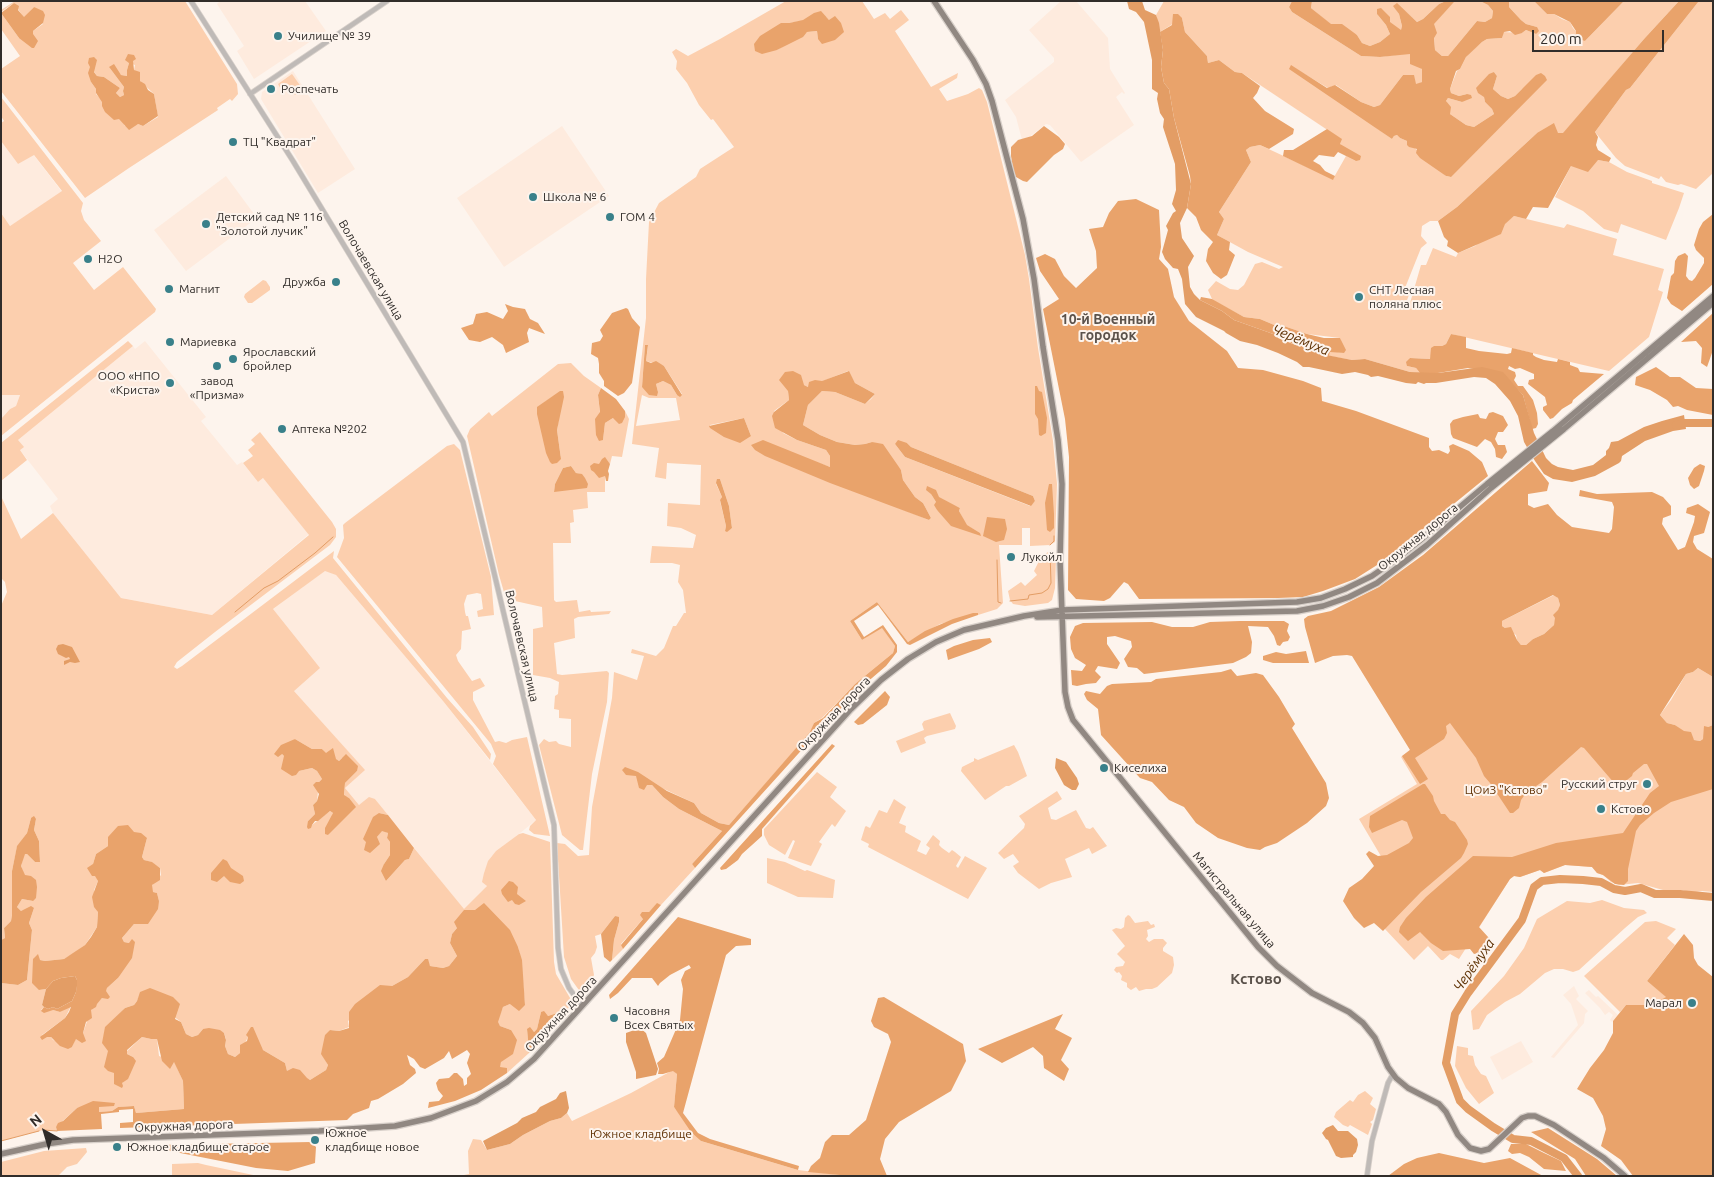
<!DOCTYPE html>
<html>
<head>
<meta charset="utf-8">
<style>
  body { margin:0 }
  #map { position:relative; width:1714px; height:1177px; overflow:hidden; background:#fdf4ed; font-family:Ubuntu,sans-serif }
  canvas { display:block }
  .frame { position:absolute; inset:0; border:2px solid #312d2a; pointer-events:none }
  .north { position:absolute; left:20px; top:1107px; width:50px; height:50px; -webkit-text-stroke:4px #fdf4ed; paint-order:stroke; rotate:321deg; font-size:14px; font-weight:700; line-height:20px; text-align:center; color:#312d2a }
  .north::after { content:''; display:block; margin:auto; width:18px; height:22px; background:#312d2a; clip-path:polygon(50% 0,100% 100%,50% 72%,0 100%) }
  .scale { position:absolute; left:1532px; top:30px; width:132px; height:22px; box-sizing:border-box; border:2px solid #312d2a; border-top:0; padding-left:6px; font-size:15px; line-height:18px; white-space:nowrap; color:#312d2a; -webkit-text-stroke:4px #fdf4ed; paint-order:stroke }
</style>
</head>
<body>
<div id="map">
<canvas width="1714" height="1177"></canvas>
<div class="frame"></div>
<div class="north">N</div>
<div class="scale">200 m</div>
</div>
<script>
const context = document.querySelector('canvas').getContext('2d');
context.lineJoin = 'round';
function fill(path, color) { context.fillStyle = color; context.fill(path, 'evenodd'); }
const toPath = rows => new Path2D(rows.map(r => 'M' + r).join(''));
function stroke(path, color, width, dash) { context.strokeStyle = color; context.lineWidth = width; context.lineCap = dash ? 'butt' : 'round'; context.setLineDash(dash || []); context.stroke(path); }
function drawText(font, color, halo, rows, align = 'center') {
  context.font = font + ' Ubuntu,sans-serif'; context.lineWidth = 4; context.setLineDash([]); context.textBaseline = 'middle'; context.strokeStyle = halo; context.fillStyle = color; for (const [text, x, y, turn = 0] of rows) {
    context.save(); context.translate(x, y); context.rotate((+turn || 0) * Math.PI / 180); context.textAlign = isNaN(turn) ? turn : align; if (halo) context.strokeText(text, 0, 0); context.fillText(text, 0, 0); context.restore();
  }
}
const built = toPath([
  [220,1,305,1,326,31,254,79,237,51,244,46,217,4],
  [1061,1,1076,1,1108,38,1110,69,1125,93,1124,94,1122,92,1116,97,1134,125,1081,162,1050,125,1046,124,1023,142,1022,140,1016,117,1005,100,1054,62,1054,58,1029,30],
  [293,71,355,169,318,193,261,99,262,92],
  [562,126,609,196,504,267,457,198],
  [1,141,18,164,33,154,62,192,10,226,1,213],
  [226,176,257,218,186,271,154,230],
  [145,341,206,417,201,421,237,465,242,462,258,482,263,478,309,534,212,615,121,598,53,513,50,506,58,499,20,450,18,440,133,346,135,349],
  [1,395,20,395,16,406,10,409,1,419],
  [325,570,336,575,443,701,536,820,491,857,484,873,487,886,464,910,375,799,359,805,345,788,364,770,294,691,272,610],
  [1574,986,1579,996,1576,999,1588,1011,1585,1014,1584,1023,1554,1058,1551,1057,1578,1025,1571,1004,1563,995],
  [1589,990,1596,997,1598,996,1618,1015,1612,1022,1610,1020,1613,1015,1609,1012,1605,1015,1600,1008,1585,993],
  [1521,1041,1533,1062,1502,1080,1490,1057]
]);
const green = toPath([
  [15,1,185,1,237,84,238,94,232,101,230,99,217,108,218,110,129,168,85,198,1,91,1,69,20,56,1,29,1,13,19,38,33,34,33,31,43,24,34,7,24,18,14,3,1,12,1,10],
  [129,63,135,65,134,70,140,81,154,94,158,117,143,126,138,124,125,126,123,122,96,94,96,89,91,82,91,67,97,76,104,77,120,88,116,93,120,97,124,95,123,91,124,87,109,67,121,75,127,76,127,70],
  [786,1,862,1,874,19,885,13,890,19,901,10,909,20,895,31,931,87,958,73,957,78,939,89,947,101,968,94,979,88,982,90,987,102,1025,255,1029,279,1038,348,1053,441,1057,484,1055,542,1050,545,1030,546,1030,528,1022,528,1022,545,999,545,1003,603,997,609,978,615,978,613,940,624,908,642,877,602,850,621,862,640,882,627,895,646,893,653,855,684,822,718,814,723,811,732,729,825,719,823,701,813,694,803,636,776,647,785,652,785,663,797,679,809,722,831,692,864,695,868,661,905,657,904,649,912,621,944,623,949,612,960,614,940,619,922,615,916,601,934,595,936,597,947,595,953,591,958,594,975,589,985,581,993,571,979,564,957,557,843,565,844,578,856,589,855,592,807,612,698,614,672,637,680,644,656,631,653,632,649,656,656,664,648,673,626,676,626,684,613,686,613,683,590,678,582,680,565,672,563,650,563,652,546,693,548,696,535,681,528,667,526,668,503,700,505,701,465,667,463,666,479,655,477,659,448,632,444,646,318,646,279,649,222,659,203,696,177,700,169,734,147,713,119,711,120,699,105,687,83,676,69,677,61,672,52,676,49,688,56,720,39],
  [826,17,829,20,818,39,817,31,807,32,777,50,781,23,789,23],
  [645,345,648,346,646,361,664,366,682,394,677,395,671,385,663,381,656,384,658,392,642,387],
  [848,371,855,383,875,394,871,399,865,404,835,392,822,391,808,405,803,425,820,435,837,442,855,445,865,444,872,442,901,470,903,480,915,497,923,503,931,518,929,520,894,506,804,458,830,467,830,456,826,450,797,440,783,433,774,411,789,400,788,391,804,385,808,387],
  [642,395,649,398,676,398,680,420,636,426],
  [744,418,751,436,710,426,710,425],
  [907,443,911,447,1033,496,1035,501,1030,506,905,457,895,444],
  [720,479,729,506,732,528,725,531,726,526,720,501,722,497,716,484],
  [931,494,960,508,959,511,966,525,980,533,937,510,936,502],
  [1164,1,1292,1,1289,7,1292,12,1361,56,1380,57,1410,53,1422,69,1422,82,1416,85,1403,75,1380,105,1374,107,1361,102,1336,85,1328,88,1291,66,1392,139,1394,136,1397,135,1400,138,1407,141,1446,176,1450,177,1546,80,1522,89,1515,96,1508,99,1501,96,1493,89,1497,76,1494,72,1484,97,1485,102,1492,109,1494,114,1474,127,1466,125,1450,114,1446,101,1448,98,1462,102,1467,94,1459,96,1451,93,1450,89,1457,71,1460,69,1466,57,1469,53,1482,42,1487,39,1502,38,1503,32,1522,33,1526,30,1536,34,1537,27,1526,24,1521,20,1509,7,1509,1,1534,1,1547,14,1554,14,1562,19,1570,22,1573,28,1585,41,1624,1,1679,1,1644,39,1563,134,1537,133,1457,207,1438,221,1430,221,1422,226,1421,236,1427,243,1421,248,1405,288,1409,295,1404,308,1408,310,1421,265,1426,265,1433,248,1456,257,1458,253,1475,246,1514,216,1564,228,1567,224,1617,239,1613,255,1664,269,1658,290,1663,292,1649,337,1609,371,1451,334,1446,344,1442,346,1434,346,1430,359,1410,358,1407,366,1416,368,1420,373,1410,372,1365,359,1352,360,1329,356,1330,351,1344,353,1340,338,1307,334,1281,325,1279,327,1260,319,1244,317,1216,302,1212,299,1208,290,1216,281,1230,289,1238,290,1244,285,1255,264,1262,262,1279,269,1283,267,1248,252,1217,235,1224,219,1219,212,1251,162,1246,150,1250,147,1260,145,1333,179,1346,156,1356,161,1340,144,1341,139,1242,73,1235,72,1219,60,1208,63,1207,56,1185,32,1182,18,1160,32,1156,15],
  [1312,1,1446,1,1439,4,1423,19,1417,22,1406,12,1394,6,1399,14,1402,26,1401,31,1377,14,1386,25,1390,34,1380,42,1370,46,1362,43,1357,35,1331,25,1311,8],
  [1455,1,1480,1,1488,5,1493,11,1492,18,1485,22,1477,21,1448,56,1442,56,1435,50,1433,24],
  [1699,1,1713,1,1713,173,1696,189,1681,184,1678,185,1666,182,1661,176,1659,179,1625,166,1616,158,1595,132,1626,90,1630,88],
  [292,74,304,91,299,95,297,93,295,95,290,88,283,93,278,84],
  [1,97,83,203,81,211,84,220,101,241,73,263,94,290,123,267,156,309,155,312,1,436,1,419,10,409,16,406,20,395,1,395,1,213,10,226,62,191,34,155,18,164,1,141,1,123,4,121,1,116],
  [1598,160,1609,162,1627,172,1652,181,1652,183,1684,193,1679,208,1666,240,1621,224,1618,233,1604,229,1583,211,1555,197,1571,166],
  [263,280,266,281,270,287,270,290,252,303,248,303,244,297,245,294],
  [128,341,133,346,18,440,24,447,20,450,27,460,1,481,1,443],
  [571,363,584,376,601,388,598,395,603,440,605,423,613,418,625,417,625,411,629,419,622,457,612,456,610,464,605,458,605,492,587,492,588,508,573,510,574,522,570,523,571,543,553,543,554,600,556,602,577,600,579,612,590,610,591,612,611,611,609,614,578,617,574,619,575,638,554,643,557,674,562,675,607,671,609,673,607,702,592,774,583,850,580,850,562,835,539,745,544,739,549,742,556,741,559,744,571,747,571,719,559,718,559,710,554,709,555,696,558,694,559,682,550,678,533,675,533,629,543,627,542,607,506,599,499,575,467,436,470,429,489,412,492,416,558,364],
  [554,396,559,418,557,430,561,459,545,402],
  [571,466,576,473,580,474,554,492,555,484,563,468],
  [260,432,332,522,336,529,336,537,330,545,215,632,177,662,174,667,177,669,182,666,334,551,333,558,447,698,473,727,491,754,490,760,443,701,336,575,325,571,273,609,320,668,294,691,365,770,345,788,359,805,369,797,375,799,388,815,379,813,377,837,382,830,388,833,387,838,390,842,390,855,384,864,386,881,405,860,409,859,414,848,464,909,487,886,482,882,484,873,488,861,496,851,519,834,523,833,550,842,554,962,556,974,573,1003,563,1014,560,1012,548,1016,541,1012,537,1029,534,1032,527,1029,528,1040,525,1049,529,1053,507,1073,507,1068,499,1068,511,1030,500,1026,497,1022,503,1007,510,1004,525,1005,521,960,518,947,457,928,452,934,450,943,457,956,449,966,443,968,430,966,425,959,408,977,392,986,348,1021,349,1027,339,1031,330,1030,322,1054,328,1065,326,1070,310,1080,287,1071,285,1063,263,1050,248,1037,240,1053,235,1057,228,1054,225,1046,226,1039,224,1033,203,1029,198,1035,192,1037,186,1034,181,1022,141,992,137,1001,134,1005,125,1008,110,1024,108,1051,114,1073,122,1083,133,1057,127,1054,127,1051,142,1037,151,1039,157,1039,159,1056,174,1061,183,1081,184,1109,136,1113,134,1106,118,1107,112,1111,99,1112,99,1106,113,1106,115,1103,77,1108,56,1127,57,1131,43,1130,1,1141,1,983,18,985,27,980,32,930,29,923,34,908,21,911,17,907,22,899,33,901,21,866,24,854,27,854,35,862,40,862,39,841,34,830,36,819,31,818,27,833,17,847,12,871,12,915,11,921,4,928,5,938,1,940,1,606,7,592,5,582,1,578,1,496,21,539,53,513,121,598,212,615,309,535,263,478,258,482,243,463,253,456,248,450,255,444,251,440],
  [295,739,312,749,322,749,326,754,339,761,342,758,357,771,345,783,344,796,349,798,328,835,333,813,330,811,312,825,308,821,315,814,313,805,317,801,319,782,322,779,317,771,312,768,299,771,282,754],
  [147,838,142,857,144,860,151,862,160,868,161,875,152,885,152,892,157,893,159,901,140,923,134,924,122,938,124,942,129,943,118,978,107,988,102,998,91,1010,83,1033,76,1038,72,1047,53,1040,51,1037,42,1035,65,1018,71,1006,60,1012,53,1010,41,1010,44,1007,42,1005,46,989,39,990,40,960,45,961,64,959,73,954,85,945,97,927,98,912,94,890,98,881,93,864,96,854,108,846],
  [454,444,460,450,491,577,494,615,478,617,477,611,483,609,481,594,477,593,467,595,464,604,465,612,466,616,468,616,471,629,462,631,461,649,456,655,458,661,472,681,480,678,485,686,473,692,473,700,495,742,499,741,506,743,512,740,527,737,550,836,534,834,529,830,530,826,536,820,493,764,496,756,491,744,337,557,344,538,343,525,345,523,447,446],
  [1048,552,1054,553,1056,558,1055,588,1052,600,1048,603,1025,606,1013,604,1010,600,1008,591,1021,582,1025,586,1037,575,1034,571,1041,557],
  [1554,595,1558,598,1560,605,1554,625,1544,634,1533,639,1526,645,1521,645,1517,640,1516,635,1502,626,1502,621],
  [1698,668,1713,677,1713,725,1708,727,1703,739,1700,741,1694,740,1675,725,1667,723,1660,715,1671,700,1686,674,1693,672],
  [1509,704,1713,788,1713,892,1702,891,1690,893,1683,890,1663,890,1638,883,1619,885,1611,882,1603,875,1597,873,1592,867,1565,865,1544,873,1540,870,1520,877,1514,876,1510,879,1459,959,1450,954,1443,960,1441,960,1428,946,1414,960,1384,928,1408,902,1359,819,1417,784,1401,757,1411,749,1454,706],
  [950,713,956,726,955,729,927,736,924,738,926,743,901,753,896,741,924,730,922,724,924,721],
  [1014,745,1018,752,1027,776,1009,786,1006,786,985,800,961,771,962,767,974,761,974,758,978,760],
  [817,772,837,787,830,797,846,811,835,827,832,824,819,842,822,844,811,866,788,858,795,841,793,840,785,855,769,845,764,835,764,829],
  [1057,791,1062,799,1048,808,1051,819,1056,820,1076,810,1086,828,1090,829,1093,827,1107,846,1092,854,1089,848,1065,859,1072,877,1051,883,1039,889,1018,873,1013,866,1019,862,1013,854,1004,859,998,853,1024,828,1025,824,1019,816],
  [894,799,906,807,899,823,906,826,905,832,921,841,917,851,926,855,930,848,926,845,933,835,940,841,939,845,942,848,949,853,952,850,955,852,961,857,956,866,958,868,965,856,987,868,968,899,868,847,869,844,861,840,865,827,866,826,870,828,879,810,887,813],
  [767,858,785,862,805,871,807,870,835,880,833,898,798,897,767,883],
  [1602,900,1624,908,1644,910,1647,913,1638,917,1625,928,1579,970,1573,972,1563,969,1554,969,1545,973,1520,994,1505,1002,1487,1015,1479,1029,1473,1030,1471,1011,1504,976,1524,948,1537,919,1567,901,1590,903],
  [1128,915,1130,916,1135,923,1148,921,1151,925,1154,924,1155,927,1147,930,1148,936,1146,939,1149,942,1154,939,1163,939,1167,943,1163,948,1163,951,1173,957,1174,965,1172,973,1157,987,1152,989,1146,989,1139,991,1136,987,1131,990,1127,987,1127,983,1121,980,1122,976,1119,972,1117,973,1114,970,1116,967,1123,966,1125,962,1117,954,1125,946,1112,930,1116,928,1121,929,1124,927,1125,918],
  [1656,921,1676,929,1667,938,1675,945,1647,981,1667,997,1651,1005,1626,1005,1620,1012,1584,976,1645,922],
  [1457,1046,1468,1048,1468,1055,1473,1056,1475,1065,1481,1074,1486,1076,1494,1093,1479,1104,1466,1088,1455,1066],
  [673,1070,677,1074,674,1107,701,1141,798,1170,850,1176,459,1176,469,1174,468,1151,473,1139,481,1140,487,1150,510,1144,523,1135,550,1121,561,1118,567,1113,572,1121,631,1093],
  [1365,1091,1373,1098,1370,1104,1376,1109,1373,1120,1370,1122,1372,1124,1371,1127,1368,1135,1350,1125,1348,1127,1343,1125,1334,1117,1336,1112,1350,1100,1353,1102,1358,1095],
  [86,1148,87,1152,77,1164,67,1167,58,1176,1,1176,1,1162,44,1151],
  [198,1163,206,1165,258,1176,172,1176,172,1164]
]);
const forest = toPath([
  [1292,1,1312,1,1311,8,1331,24,1342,24,1357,35,1362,43,1370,46,1380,42,1390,34,1386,25,1377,14,1377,9,1381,8,1390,17,1390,22,1401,30,1402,26,1399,14,1393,6,1397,3,1417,22,1423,19,1439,4,1446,1,1455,1,1434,24,1437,33,1434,38,1435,50,1442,56,1448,56,1477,21,1485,22,1492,18,1493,11,1488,5,1480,1,1509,1,1509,7,1521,20,1526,24,1537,27,1539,31,1536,34,1526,30,1522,33,1515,35,1510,31,1504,32,1502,38,1487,39,1482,42,1466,57,1460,69,1456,71,1450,89,1451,93,1459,96,1467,94,1471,95,1472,98,1462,102,1448,98,1446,101,1451,107,1450,114,1466,125,1474,127,1494,114,1492,109,1485,102,1484,97,1478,93,1476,88,1489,74,1494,72,1497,76,1493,89,1501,96,1508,99,1515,96,1536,75,1541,73,1545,76,1547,80,1451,177,1446,176,1420,158,1416,153,1417,149,1409,147,1407,145,1407,141,1400,138,1397,135,1394,136,1392,139,1289,69,1291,65,1327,88,1335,85,1361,102,1374,107,1380,105,1403,75,1414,75,1416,84,1422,82,1422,69,1410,64,1410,54,1380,57,1361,56,1292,12,1289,7],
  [1534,1,1624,1,1585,41,1579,39,1576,36,1576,31,1570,22,1554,14,1547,14],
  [1679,1,1699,1,1630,88,1626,90,1595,132,1598,137,1596,145,1598,150,1611,158,1609,162,1598,160,1588,172,1571,166,1548,208,1533,207,1526,219,1514,216,1505,224,1501,234,1458,253,1447,246,1448,241,1444,237,1438,221,1457,207,1537,133,1554,123,1558,133,1563,133,1644,39],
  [14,3,19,6,18,10,24,17,34,7,43,11,45,15,43,23,33,31,33,34,38,41,34,48,32,48,19,38,1,13],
  [821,11,829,20,835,16,841,23,844,32,835,40,822,44,818,39,817,31,807,32,803,37,777,50,762,54,755,51,754,44,760,36,781,23,789,23,803,20,814,13],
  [1173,14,1178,14,1182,18,1185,32,1207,56,1208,63,1219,60,1235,72,1242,73,1260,86,1257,93,1253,98,1265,111,1294,129,1293,134,1269,149,1260,145,1250,147,1246,150,1251,162,1219,212,1224,219,1217,235,1230,242,1229,250,1235,255,1227,275,1221,279,1213,273,1206,261,1208,249,1213,242,1201,230,1196,217,1187,208,1191,184,1190,176,1174,118,1169,89,1164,83,1161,67,1163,50,1160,32,1172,25],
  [128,54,134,55,136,59,133,61,134,70,140,72,140,81,145,84,148,90,154,94,158,116,143,126,138,124,129,130,119,119,114,120,105,112,102,106,102,102,96,93,96,89,91,82,88,73,90,67,88,63,89,58,94,57,97,60,94,72,97,76,104,77,120,88,116,93,120,97,124,95,123,91,124,87,109,67,114,64,121,75,127,76,127,70,129,63,125,60],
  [1044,126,1059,137,1065,144,1063,149,1054,155,1027,182,1023,181,1016,177,1013,169,1011,156,1011,147,1018,140,1032,136],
  [1327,129,1342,139,1340,144,1361,156,1360,160,1356,161,1338,152,1334,157,1319,155,1313,161,1320,165,1325,171,1335,176,1333,180,1283,156,1284,150,1293,150],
  [1136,199,1159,210,1161,247,1159,259,1168,269,1174,297,1189,321,1227,351,1238,368,1263,370,1303,381,1321,388,1322,401,1356,411,1429,438,1429,447,1432,451,1439,450,1448,454,1450,451,1449,446,1453,444,1469,451,1482,462,1488,476,1385,560,1355,579,1323,591,1303,597,1278,598,1139,599,1128,584,1124,582,1110,598,1104,601,1076,599,1068,590,1069,457,1065,419,1043,309,1059,299,1040,271,1036,258,1045,254,1055,259,1064,276,1076,288,1097,268,1096,251,1089,229,1103,227,1109,213,1118,201],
  [1713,214,1713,284,1682,311,1671,304,1667,298,1671,276,1674,273,1675,261,1678,256,1685,253,1688,256,1686,276,1689,280,1692,281,1695,278,1704,263,1704,258,1696,250,1694,245,1699,229,1703,222],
  [1201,297,1212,299,1244,317,1260,319,1279,327,1281,325,1307,334,1324,338,1340,338,1346,350,1344,353,1330,352,1329,356,1309,352,1276,335,1234,320,1222,311,1200,300],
  [505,304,513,307,525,309,530,319,538,323,545,334,529,328,527,333,529,342,506,353,503,345,492,337,480,342,469,340,461,328,473,324,476,314,487,312,503,319,508,311],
  [626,308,628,309,632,318,640,327,632,383,624,393,618,396,604,386,604,381,599,373,599,364,598,358,591,354,592,343,600,341,603,336,600,330,612,313],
  [1713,313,1713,350,1707,367,1701,363,1702,348,1696,341,1681,342],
  [1451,334,1466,337,1466,348,1479,351,1507,354,1511,353,1512,348,1533,353,1533,355,1536,357,1544,360,1557,362,1558,359,1570,362,1570,365,1578,368,1580,372,1604,374,1573,400,1572,403,1562,409,1553,418,1550,419,1543,410,1543,407,1547,405,1545,397,1528,384,1529,380,1534,379,1534,374,1520,368,1515,369,1509,366,1508,369,1515,372,1516,376,1514,380,1518,386,1523,386,1533,400,1537,413,1538,424,1536,428,1532,429,1523,395,1503,374,1468,368,1438,373,1420,373,1416,368,1407,366,1406,362,1410,358,1430,359,1431,348,1434,346,1442,346,1446,344],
  [645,345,648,345,646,361,651,363,656,361,664,366,682,395,680,397,677,395,671,385,663,381,656,384,658,392,657,396,649,395,642,387],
  [1656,367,1670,377,1680,377,1696,388,1713,389,1713,415,1687,410,1678,406,1673,407,1667,400,1650,390,1635,385,1636,377],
  [793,371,801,375,804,385,808,387,809,382,815,380,822,381,849,371,855,383,875,394,865,404,835,392,822,391,808,405,803,425,820,435,837,442,855,445,865,444,872,442,883,444,901,470,903,480,915,497,923,503,931,518,929,520,830,483,765,456,755,450,751,445,763,440,830,467,830,456,826,450,797,440,775,428,772,416,774,412,789,400,788,391,779,380,785,372],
  [1035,386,1037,386,1039,391,1042,392,1047,418,1046,433,1041,436,1039,435,1038,419,1035,414],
  [601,388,616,399,625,411,625,417,622,423,619,424,613,418,605,423,603,440,599,441,596,435,595,419,600,412,598,395],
  [560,391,563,391,564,397,557,430,561,459,557,463,552,464,550,462,546,453,537,414,537,407],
  [1493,412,1503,416,1508,425,1503,432,1498,432,1495,439,1498,445,1505,445,1507,452,1502,459,1496,457,1495,449,1491,442,1485,439,1477,447,1453,438,1451,434,1450,424,1453,420,1463,417,1478,414,1480,418,1486,419,1489,413],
  [744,418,751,436,740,443,724,437,710,428,709,426],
  [898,440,907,443,911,447,1033,496,1035,501,1031,506,905,457,895,444],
  [605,457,610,464,608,471,609,474,608,481,606,481,605,476,599,478,594,472,591,470,590,466,594,463,599,464,602,459],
  [1532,461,1549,483,1547,491,1528,494,1528,505,1534,508,1548,504,1557,515,1572,527,1609,533,1612,529,1614,507,1612,502,1579,496,1580,490,1597,494,1652,492,1663,497,1671,506,1671,515,1663,518,1662,524,1678,550,1685,547,1694,522,1695,516,1686,513,1687,508,1698,504,1710,512,1704,533,1694,536,1693,542,1697,549,1713,559,1713,677,1698,668,1693,672,1686,674,1660,715,1667,723,1675,725,1684,731,1691,732,1694,740,1700,741,1703,739,1704,726,1708,727,1713,725,1713,789,1671,802,1654,813,1640,825,1636,831,1628,869,1628,881,1624,885,1615,884,1603,875,1597,873,1592,867,1565,865,1544,873,1540,870,1520,877,1514,876,1510,879,1479,927,1489,938,1482,952,1474,954,1470,949,1443,951,1431,943,1420,932,1408,941,1399,932,1400,927,1406,918,1426,897,1473,856,1512,857,1556,843,1623,833,1650,793,1659,786,1647,764,1644,764,1633,773,1632,776,1622,784,1615,784,1584,748,1581,747,1542,782,1526,793,1521,800,1519,808,1513,813,1510,813,1490,783,1484,776,1476,758,1450,723,1446,726,1447,733,1444,739,1415,758,1428,779,1420,784,1402,756,1410,750,1352,656,1347,655,1333,656,1315,663,1305,627,1304,619,1308,616,1331,611,1379,587,1423,555],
  [1553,595,1558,598,1560,605,1558,610,1553,615,1555,618,1554,625,1544,634,1533,639,1526,645,1521,645,1517,640,1511,627,1505,628,1502,626,1502,621],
  [1700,464,1705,466,1704,471,1699,486,1694,489,1690,485,1688,478,1694,468],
  [571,466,576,473,582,474,585,478,588,484,587,488,554,492,555,484,563,468],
  [717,479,720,479,729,506,732,528,727,532,725,531,726,526,720,500,722,497,716,483],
  [1049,484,1052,484,1054,514,1054,528,1050,532,1047,530,1045,503],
  [927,486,936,490,939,497,960,508,959,511,967,525,980,533,981,536,951,526,937,510,934,505,936,502,931,494,926,490],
  [987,517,1005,519,1007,529,1004,540,996,542,983,536],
  [877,602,908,642,925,631,953,619,973,613,978,613,978,615,952,624,910,645,907,644,878,605,854,621,864,637,883,625,897,645,897,652,886,666,865,684,817,733,695,868,692,864,722,831,679,809,663,797,652,785,647,785,644,790,639,788,636,776,626,775,622,770,625,767,638,772,667,791,694,803,701,813,719,823,729,825,810,732,814,723,823,718,855,684,893,653,895,646,882,628,862,640,850,621],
  [1240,621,1284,621,1289,624,1287,631,1290,637,1288,641,1283,642,1280,646,1277,645,1274,636,1268,627,1248,626,1252,642,1251,653,1246,657,1233,663,1144,674,1137,668,1128,667,1124,659,1132,647,1131,641,1115,636,1107,637,1107,644,1120,663,1117,669,1098,666,1095,671,1101,677,1096,683,1086,684,1077,686,1072,685,1071,670,1082,671,1086,665,1075,658,1071,649,1070,637,1075,626,1083,623,1152,622,1172,627,1193,627,1210,622],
  [990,638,992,642,979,649,948,660,946,650,954,646,973,640],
  [1306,651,1309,663,1273,663,1263,660,1263,656,1276,652,1286,654],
  [1231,669,1237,676,1256,673,1263,675,1279,697,1295,724,1292,728,1326,783,1329,798,1326,806,1307,823,1277,843,1265,847,1260,850,1247,848,1218,838,1196,823,1184,807,1169,800,1152,782,1140,778,1101,735,1098,709,1087,700,1084,694,1086,691,1100,694,1107,686,1112,684,1151,682,1156,679,1221,672],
  [885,691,890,697,887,705,863,724,858,725,854,722],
  [295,739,312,749,322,749,326,753,333,748,336,759,339,761,346,754,358,766,357,771,345,783,344,795,349,798,356,807,328,835,325,834,325,828,333,813,330,811,318,821,315,821,312,825,311,828,308,829,307,827,308,821,315,814,313,805,317,801,319,794,313,785,316,782,319,782,322,779,317,771,312,768,299,771,296,775,292,776,281,769,284,756,282,754,278,757,274,754,281,745],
  [832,744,835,746,762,829,762,836,742,854,738,860,726,869,721,870,720,868],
  [1423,784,1425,784,1433,796,1434,801,1441,814,1445,814,1450,820,1455,822,1467,840,1468,844,1464,853,1461,858,1421,892,1383,931,1374,923,1364,928,1354,918,1343,901,1349,888,1362,879,1374,866,1366,854,1369,851,1378,856,1387,855,1409,843,1413,838,1407,822,1402,820,1372,833,1369,827,1370,816],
  [379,813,388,815,414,848,409,859,405,860,386,881,381,871,384,864,390,855,390,842,387,838,388,833,382,831,377,837,380,844,370,853,364,850,366,842,363,839,373,817],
  [34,816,36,819,34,830,39,841,40,862,35,862,27,854,25,854,21,866,25,875,31,876,36,880,37,887,36,898,33,901,22,899,17,907,21,911,31,906,34,908,29,923,32,930,27,980,18,985,1,983,1,940,5,938,4,928,11,921,12,915,12,871,17,846,27,833,31,818],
  [128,825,134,832,141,833,147,838,142,857,144,860,152,862,160,868,160,880,152,885,153,892,157,893,159,901,158,909,148,924,134,924,122,938,124,942,129,943,132,939,135,942,132,958,118,978,107,988,106,991,110,997,108,999,102,998,97,1004,96,1007,91,1010,92,1018,86,1022,83,1033,86,1041,82,1043,76,1039,72,1047,68,1049,60,1046,51,1037,47,1037,42,1040,40,1037,65,1018,69,1012,71,1007,60,1012,53,1010,44,1013,41,1011,44,1007,48,1009,53,1007,57,1009,72,1001,76,992,77,980,75,976,61,978,53,981,46,989,39,990,32,983,33,959,38,954,40,960,45,961,64,959,85,945,91,937,97,927,98,912,94,907,92,897,98,881,95,876,92,876,87,868,93,864,96,854,108,846,108,837,118,826],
  [223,859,227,861,231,868,243,876,244,881,240,884,230,882,224,876,217,882,211,880,211,873],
  [509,881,513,882,518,887,517,894,526,901,519,905,515,904,512,900,508,902,502,894,501,890],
  [484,903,510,930,518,947,522,960,525,1005,519,1011,510,1004,503,1007,498,1022,500,1026,511,1030,517,1040,513,1054,501,1062,500,1067,507,1068,507,1073,481,1090,455,1101,428,1108,429,1102,439,1101,443,1096,438,1090,436,1083,439,1079,449,1078,454,1073,457,1073,463,1079,464,1086,467,1084,467,1078,471,1074,467,1063,470,1054,467,1050,452,1059,449,1051,444,1058,425,1069,420,1067,414,1059,407,1055,410,1065,415,1069,416,1073,403,1084,378,1099,371,1101,369,1108,353,1114,347,1120,120,1128,120,1123,133,1122,133,1109,119,1110,119,1112,101,1114,102,1129,57,1131,56,1127,58,1123,63,1121,77,1108,93,1101,115,1103,114,1106,99,1107,99,1112,112,1111,118,1107,134,1106,136,1113,184,1109,183,1081,174,1062,170,1069,162,1061,157,1039,151,1039,142,1037,127,1050,127,1054,133,1057,136,1061,128,1079,122,1083,123,1086,122,1088,114,1084,114,1073,108,1071,104,1067,108,1051,102,1043,105,1027,125,1008,134,1005,137,1001,140,992,150,988,173,997,180,1004,175,1019,181,1022,186,1034,192,1037,198,1035,203,1029,209,1028,220,1030,224,1033,226,1040,225,1046,228,1054,235,1057,240,1053,240,1045,247,1041,248,1037,246,1035,251,1027,253,1027,263,1050,285,1063,287,1071,293,1068,300,1070,307,1078,310,1080,326,1070,328,1065,321,1054,325,1035,330,1030,339,1031,349,1028,349,1012,355,1004,380,985,392,986,408,977,425,959,428,959,430,966,443,968,449,966,457,956,450,943,452,934,457,928,454,922,464,910,475,910],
  [657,903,661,905,623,949,621,945,643,919,640,915,642,912,649,912],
  [615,916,619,917,619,922,614,940,612,960,610,962,604,957,601,934],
  [678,917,751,939,751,945,736,946,726,955,683,1113,698,1133,710,1139,799,1166,798,1170,701,1141,691,1132,674,1107,677,1074,673,1071,663,1074,658,1074,659,1069,657,1063,664,1057,680,1020,683,989,681,980,685,971,691,968,689,965,670,975,660,983,658,986,652,978,632,978,618,993,610,999,609,995],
  [1684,934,1693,945,1694,958,1698,965,1713,977,1713,1176,1633,1176,1621,1160,1601,1146,1606,1129,1603,1116,1593,1098,1577,1089,1590,1068,1604,1050,1613,1033,1613,1021,1626,1005,1651,1005,1666,997,1647,981],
  [884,997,963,1044,966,1061,951,1091,899,1122,885,1139,880,1159,887,1176,850,1176,808,1172,811,1166,820,1158,825,1142,832,1135,849,1135,866,1120,891,1042,888,1034,874,1027,871,1021,878,998],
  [544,1011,548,1016,560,1012,563,1014,529,1053,525,1049,528,1040,527,1029,530,1027,534,1032,537,1029,541,1012],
  [1063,1014,1055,1029,1072,1038,1061,1060,1069,1069,1064,1081,1044,1068,1043,1056,1033,1047,1002,1063,978,1049],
  [1548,1128,1597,1159,1617,1176,1586,1176,1575,1159,1531,1132],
  [311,1142,316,1147,315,1163,288,1171,256,1168,155,1148,155,1145],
  [1511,1144,1526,1144,1544,1153,1561,1161,1566,1171,1544,1169,1529,1157,1520,1153,1512,1154,1508,1151],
  [1439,1153,1484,1163,1510,1158,1543,1176,1388,1176,1404,1164,1417,1158]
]);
const water = toPath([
  [1127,1,1142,1,1145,10,1156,15,1159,23,1163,50,1161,67,1164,83,1169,89,1174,118,1191,184,1187,208,1180,223,1182,238,1194,256,1188,267,1190,287,1194,294,1200,300,1222,311,1234,320,1276,335,1278,338,1316,353,1352,360,1365,359,1410,372,1438,373,1482,367,1503,372,1523,395,1534,433,1546,458,1552,464,1558,467,1573,470,1593,465,1606,455,1606,451,1609,448,1611,442,1618,441,1644,427,1662,421,1684,415,1686,429,1673,431,1645,441,1622,456,1621,461,1619,463,1595,476,1572,482,1553,479,1544,474,1535,461,1524,442,1518,416,1510,401,1495,384,1486,378,1474,377,1436,383,1426,383,1424,384,1418,382,1416,384,1406,383,1378,376,1371,377,1368,375,1355,372,1342,374,1309,367,1303,367,1297,362,1278,353,1257,345,1240,341,1226,333,1224,331,1196,317,1185,304,1182,279,1178,269,1173,268,1165,259,1162,252,1168,230,1166,226,1173,213,1176,211,1172,204,1176,190,1175,164,1163,127,1164,119,1160,113,1157,99,1158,93,1152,89,1152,60,1144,22,1136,12,1129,9],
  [63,644,72,647,80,662,75,663,70,662,64,665,64,661,70,659,69,657,66,658,58,654,56,649,58,645],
  [1056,758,1066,762,1077,778,1079,784,1076,790,1072,790,1064,785,1055,768],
  [75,976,77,980,77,986,76,992,72,1001,57,1009,53,1007,48,1009,44,1007,42,1005,46,989,53,981,61,978],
  [640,1028,646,1033,658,1069,656,1075,636,1079,636,1072,626,1042,626,1033],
  [566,1091,569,1108,567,1113,561,1118,550,1121,523,1135,510,1144,487,1150,483,1141,517,1123,522,1118,536,1112,540,1107,556,1099,560,1093],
  [1333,1125,1338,1131,1348,1131,1357,1139,1358,1145,1356,1152,1353,1155,1353,1157,1341,1158,1336,1156,1328,1140,1326,1139,1322,1133,1326,1128]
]);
const stream = toPath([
  [1050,545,1054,541,1054,536],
  [997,560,998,602,1001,603],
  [1010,601,1028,599,1029,595,1042,593,1048,589,1051,583,1050,552],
  [235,612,264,588,278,581,315,553,333,537],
  [43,1130,57,1131],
  [1,1141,39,1131]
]);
const river = toPath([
  [1676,425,1685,423,1713,423],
  [1578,1176,1564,1158,1531,1141,1513,1139,1493,1127,1468,1109,1460,1101,1446,1063,1455,1014,1468,993,1522,920,1534,887,1542,881,1560,879,1583,880,1601,882,1614,889,1625,891,1641,888,1655,894,1680,894,1713,897]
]);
const minor = toPath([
  [191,1,293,161,463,442,554,825,558,948,561,969,569,988,582,1006],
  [250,94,387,1],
  [1367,1176,1372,1141,1388,1083,1393,1074]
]);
const major = toPath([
  [934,1,973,60,986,84,992,101,1023,219,1034,279,1043,347,1058,440,1062,484,1060,560,1065,692,1068,707,1073,720,1258,947,1277,966,1312,993,1349,1012,1363,1023,1375,1038,1388,1067,1396,1078,1408,1088,1439,1104,1446,1112,1458,1135,1470,1148,1481,1151,1489,1149,1522,1118,1528,1116,1535,1116,1554,1125,1604,1158,1625,1176],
  [1037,617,1297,611,1323,606,1349,597,1377,583,1427,545,1491,488,1564,429,1713,303],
  [1,1154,46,1144,73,1140,319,1131,395,1126,431,1118,476,1101,507,1082,534,1059,851,709,881,680,908,659,936,642,964,630,1024,616,1062,610,1297,602,1321,598,1345,589,1372,576,1395,560,1423,538,1487,484,1553,431,1713,296]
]);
const markers = [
  [278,36,5,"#39808a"],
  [271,89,5,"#39808a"],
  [233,142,5,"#39808a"],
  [533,197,5,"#39808a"],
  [610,217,5,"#39808a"],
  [206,224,5,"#39808a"],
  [88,259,5,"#39808a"],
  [336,282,5,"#39808a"],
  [169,289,5,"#39808a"],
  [1359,297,5,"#39808a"],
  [170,342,5,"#39808a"],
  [233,359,5,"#39808a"],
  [217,366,5,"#39808a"],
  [170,383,5,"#39808a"],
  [282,429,5,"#39808a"],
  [1011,557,5,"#39808a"],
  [1104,768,5,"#39808a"],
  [1647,784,5,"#39808a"],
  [1601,809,5,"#39808a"],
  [1692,1003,5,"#39808a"],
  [614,1018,5,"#39808a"],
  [315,1140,5,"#39808a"],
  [117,1147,5,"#39808a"]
];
const poiNames = [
  ["Училище № 39",288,36],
  ["Роспечать",281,89],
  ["ТЦ \"Квадрат\"",243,142],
  ["Школа № 6",543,197],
  ["Детский сад № 116",216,217],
  ["\"Золотой лучик\"",216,231],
  ["ГОМ 4",620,217],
  ["H2O",98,259],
  ["Дружба",326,282,"right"],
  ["Магнит",179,289],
  ["СНТ Лесная",1369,290],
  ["поляна плюс",1369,304],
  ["Мариевка",180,342],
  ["Ярославский",243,352],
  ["бройлер",243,366],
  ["ООО «НПО",160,376,"right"],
  ["«Криста»",160,390,"right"],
  ["завод",217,381,"center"],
  ["«Призма»",217,395,"center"],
  ["Аптека №202",292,429],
  ["Лукойл",1021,557],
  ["Киселиха",1114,768],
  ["Русский струг",1637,784,"right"],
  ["Кстово",1611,809],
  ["Марал",1682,1003,"right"],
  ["Часовня",624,1011],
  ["Всех Святых",624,1025],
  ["Южное",325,1133],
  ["кладбище новое",325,1147],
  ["Южное кладбище старое",127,1147]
];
const streetNames = [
  ["Волочаевская улица",371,270,59],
  ["Окружная дорога",1418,537,-39],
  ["Волочаевская улица",522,646,77],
  ["Окружная дорога",834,714,-46],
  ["Магистральная улица",1234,900,50],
  ["Окружная дорога",561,1014,-47],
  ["Окружная дорога",184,1126,-2]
];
const parkNames = [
  ["ЦОиЗ \"Кстово\"",1506,790],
  ["Южное кладбище",641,1134]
];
const neighbourhoodNames = [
  ["10-й Военный",1108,319],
  ["городок",1108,335]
];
const waterNames = [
  ["Черёмуха",1301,340,22],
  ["Черёмуха",1474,965,-55]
];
const quarterNames = [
  ["Кстово",1256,979]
];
fill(built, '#feebde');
fill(green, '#fccfae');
fill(forest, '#e9a36b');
fill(water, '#e39d65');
stroke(stream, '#e39d65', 1);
stroke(river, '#e39d65', 8);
stroke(minor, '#d8d0ca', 6);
stroke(major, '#d8d0ca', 8);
stroke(minor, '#bfbab7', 4.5);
stroke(major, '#918882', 5.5);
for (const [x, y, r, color] of markers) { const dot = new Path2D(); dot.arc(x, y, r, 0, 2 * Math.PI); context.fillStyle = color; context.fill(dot); stroke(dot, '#fdf4ed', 2); }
drawText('12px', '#312d2a', '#fdf4ed', poiNames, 'left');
drawText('12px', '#312d2a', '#fdf4ed', streetNames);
drawText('12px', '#623408', '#fdf4ed', parkNames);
drawText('bold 14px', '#5b524b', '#fdf4ed', neighbourhoodNames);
drawText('italic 14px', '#5f3204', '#fdf4ed', waterNames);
drawText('bold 15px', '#5b524b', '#fdf4ed', quarterNames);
</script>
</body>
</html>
